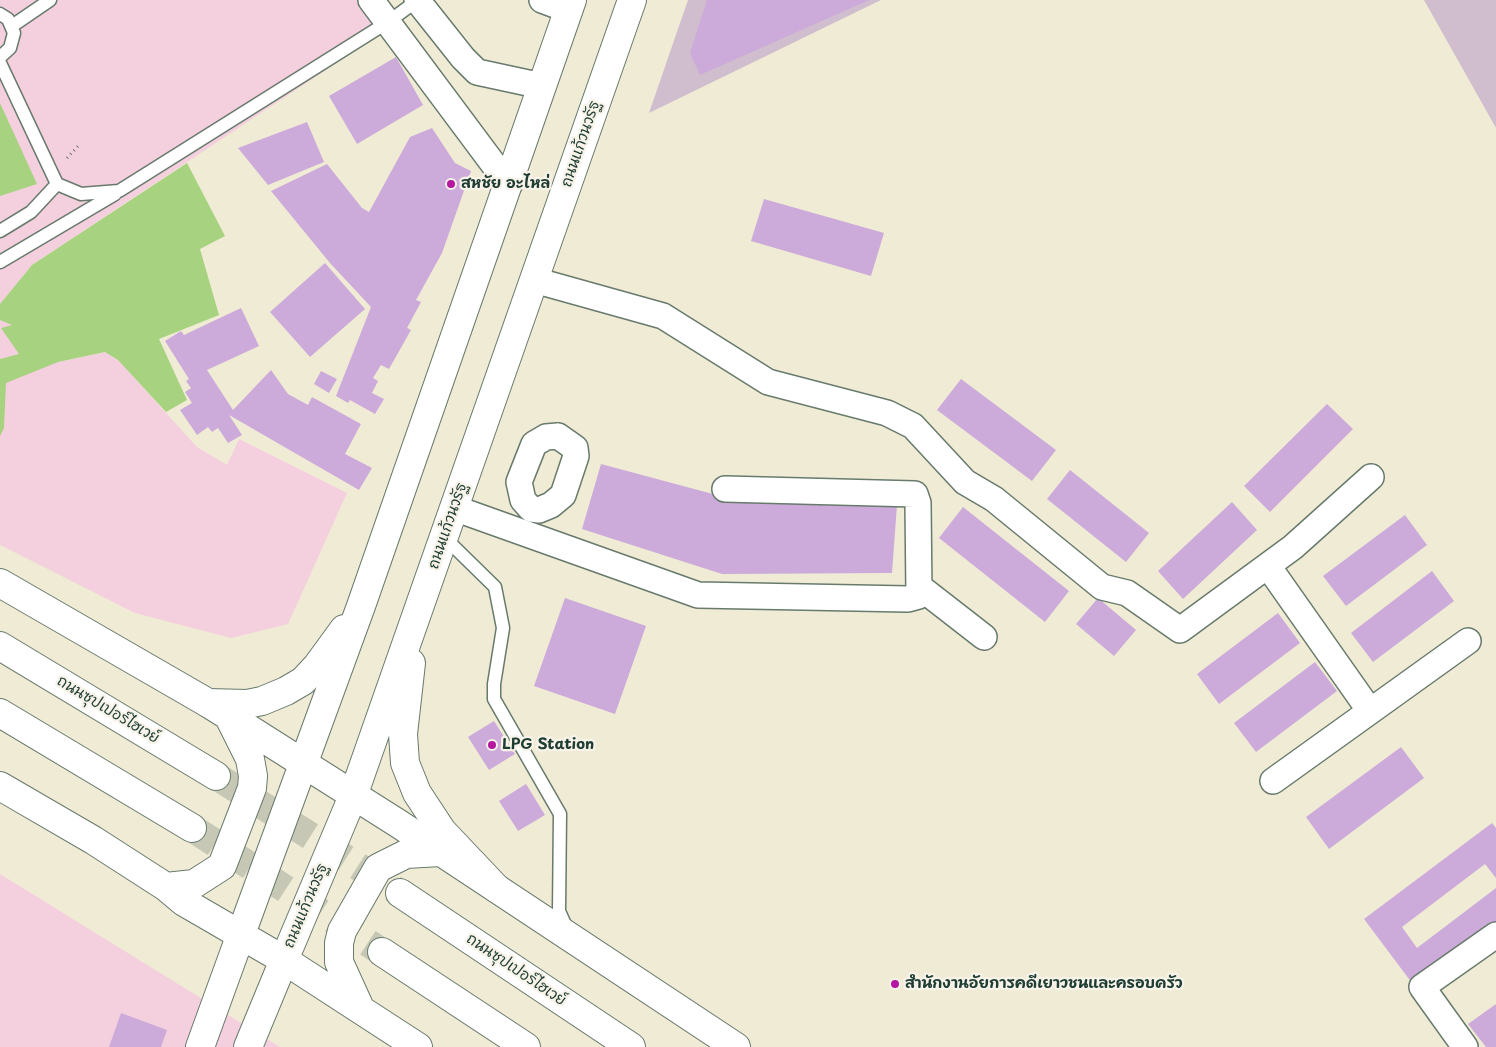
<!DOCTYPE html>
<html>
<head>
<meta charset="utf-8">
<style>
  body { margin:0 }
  canvas { display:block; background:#f0ebd5 }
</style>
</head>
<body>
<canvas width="1496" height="1047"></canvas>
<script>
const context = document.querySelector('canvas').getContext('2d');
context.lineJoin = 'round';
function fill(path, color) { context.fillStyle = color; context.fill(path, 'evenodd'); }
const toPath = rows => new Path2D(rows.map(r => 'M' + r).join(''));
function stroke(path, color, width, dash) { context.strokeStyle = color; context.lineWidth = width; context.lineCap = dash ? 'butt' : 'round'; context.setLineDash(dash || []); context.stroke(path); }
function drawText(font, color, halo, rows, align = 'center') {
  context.font = font + ' "Playpen Sans","Playpen Sans Thai",sans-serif'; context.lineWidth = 4.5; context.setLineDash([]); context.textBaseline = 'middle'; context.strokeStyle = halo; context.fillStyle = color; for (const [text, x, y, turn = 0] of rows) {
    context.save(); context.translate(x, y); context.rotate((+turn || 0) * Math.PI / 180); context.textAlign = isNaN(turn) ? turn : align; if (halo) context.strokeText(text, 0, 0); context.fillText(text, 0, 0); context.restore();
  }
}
const built = toPath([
  [0,0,363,0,386,30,32,265,0,304],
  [0,320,13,325,58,362,106,352,118,360,197,447,227,465,239,439,347,493,288,624,231,638,135,613,0,545],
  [0,874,280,1047,0,1047]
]);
const industrial = toPath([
  [688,0,881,0,649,113],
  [1424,0,1496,0,1496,128]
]);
const green = toPath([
  [0,103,37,184,0,196],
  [187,163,225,236,200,249,219,315,159,339,187,400,166,412,118,360,105,352,58,362,6,383,4,428,0,436,0,359,19,354,1,328,12,325,0,320,0,304,32,265]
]);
const building = toPath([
  [707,0,869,0,700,75,690,53],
  [396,57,423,105,357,144,329,96],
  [307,122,324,162,268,185,238,148],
  [432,128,455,163,471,171,442,253,416,300,421,302,407,328,411,330,389,369,381,365,373,378,378,381,372,393,384,399,375,414,350,400,348,403,336,396,371,307,330,263,271,191,327,164,362,208,369,212,410,137],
  [764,199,884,233,871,276,751,241],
  [325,263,365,309,310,357,270,312],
  [241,308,259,346,207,370,233,410,271,370,288,394,308,405,312,397,361,424,345,454,372,468,359,490,229,415,242,435,228,443,218,428,212,432,208,427,197,435,180,410,192,403,185,392,191,388,186,381,189,379,165,341,181,331,184,335],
  [321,371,337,379,329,393,314,384],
  [961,379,1056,450,1032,481,937,410],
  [1327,404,1353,429,1270,512,1244,486],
  [601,464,724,497,897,505,892,573,722,574,582,529],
  [1070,470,1149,533,1126,562,1047,499],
  [1232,502,1257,530,1183,599,1158,571],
  [963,507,1069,591,1045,622,939,538],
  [1405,515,1427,545,1346,606,1323,576],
  [1432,571,1454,601,1373,662,1351,633],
  [565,598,646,626,615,714,534,686],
  [1098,598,1136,630,1114,656,1076,624],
  [1278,613,1300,643,1219,704,1197,674],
  [1315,662,1337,691,1256,752,1234,723],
  [494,721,515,754,489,770,468,737],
  [1401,747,1424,778,1329,849,1306,817],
  [526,784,545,815,518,831,499,801],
  [1492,823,1496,828,1496,878,1485,864,1402,927,1417,948,1496,888,1496,927,1415,987,1364,919],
  [1496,1004,1496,1047,1486,1047,1468,1024],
  [121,1013,167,1030,161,1047,109,1047]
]);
const trunkTunnel = toPath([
  [216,776,400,893],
  [192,828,382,952]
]);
const path = toPath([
  [67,158,80,144]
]);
const service = toPath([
  [0,14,8,19,14,33,10,48,0,57],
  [12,26,50,0],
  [0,63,57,184,81,194,119,191,388,22,418,0],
  [0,231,31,212,57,184],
  [0,262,115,194],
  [444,537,495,587,503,628,494,684,494,699,560,814,559,911,567,929]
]);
const minor = toPath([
  [371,0,509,185],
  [417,0,463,58,477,72,542,86],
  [542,0,569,10],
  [534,280,663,316,768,382,887,413,913,426,965,482,994,499,1102,587,1127,593,1180,630,1293,547,1371,477],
  [558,436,575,448,576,456,563,495,551,505,539,510,531,509,523,500,519,482,534,444,546,437,558,436],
  [454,508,698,595,908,599,919,596,918,503,915,494,725,489],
  [1268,566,1370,711],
  [921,588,984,637],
  [1273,781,1468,641],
  [1465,1047,1422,987,1496,935]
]);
const tertiary = toPath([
  [200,1047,241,934],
  [248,1047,284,960]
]);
const secondary = toPath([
  [0,583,208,703,399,824,736,1047],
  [0,786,93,840,166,887,184,902,284,960,418,1047],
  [166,887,194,884,222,866,252,788,253,776,250,759,230,719],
  [359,1006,339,962,339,943,342,931,378,868,406,854,440,852]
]);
const primary = toPath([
  [411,663,403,734,405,763,417,793,442,831,496,888],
  [208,703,247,704,262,701,286,691,303,681,317,666,344,629],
  [241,934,361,606,572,0],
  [284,960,353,796,632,0]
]);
const trunk = toPath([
  [0,646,216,776],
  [0,713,192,828],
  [400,893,631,1047],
  [382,952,526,1047]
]);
const markers = [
  [451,184,5,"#b5179e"],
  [492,745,5,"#b5179e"],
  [895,984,5,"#b5179e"]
];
const streetNames = [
  ["ถนนแก้วนวรัฐ",581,144,-71],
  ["ถนนแก้วนวรัฐ",448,526,-71],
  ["ถนนซุปเปอร์ไฮเวย์",108,710,31],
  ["ถนนแก้วนวรัฐ",306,906,-67],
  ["ถนนซุปเปอร์ไฮเวย์",516,970,34]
];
const poiNames = [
  ["สหชัย อะไหล่",461,184],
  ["LPG Station",502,745],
  ["สำนักงานอัยการคดีเยาวชนและครอบครัว",905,984]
];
fill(built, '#f4cfde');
fill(industrial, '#d0bdce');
fill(green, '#a7d27f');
fill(building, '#ccabda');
stroke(trunkTunnel, '#c6c8b5', 28, [28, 14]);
stroke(service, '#687a6c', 15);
stroke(minor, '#687a6c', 28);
stroke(tertiary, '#687a6c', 30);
stroke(secondary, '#687a6c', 30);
stroke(primary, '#687a6c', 30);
stroke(trunk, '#687a6c', 30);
stroke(path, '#687a6c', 3, [1, 4]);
stroke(service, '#fff', 12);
stroke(minor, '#fff', 25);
stroke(tertiary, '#fff', 28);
stroke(secondary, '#fff', 28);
stroke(primary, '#fff', 28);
stroke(trunk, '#fff', 28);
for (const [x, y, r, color] of markers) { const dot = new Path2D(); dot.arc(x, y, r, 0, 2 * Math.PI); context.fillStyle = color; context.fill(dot); stroke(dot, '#f7f3e8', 2); }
drawText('15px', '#1f3d34', '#f7f3e8', streetNames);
drawText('bold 15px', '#1f3d34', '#f7f3e8', poiNames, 'left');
</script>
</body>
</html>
